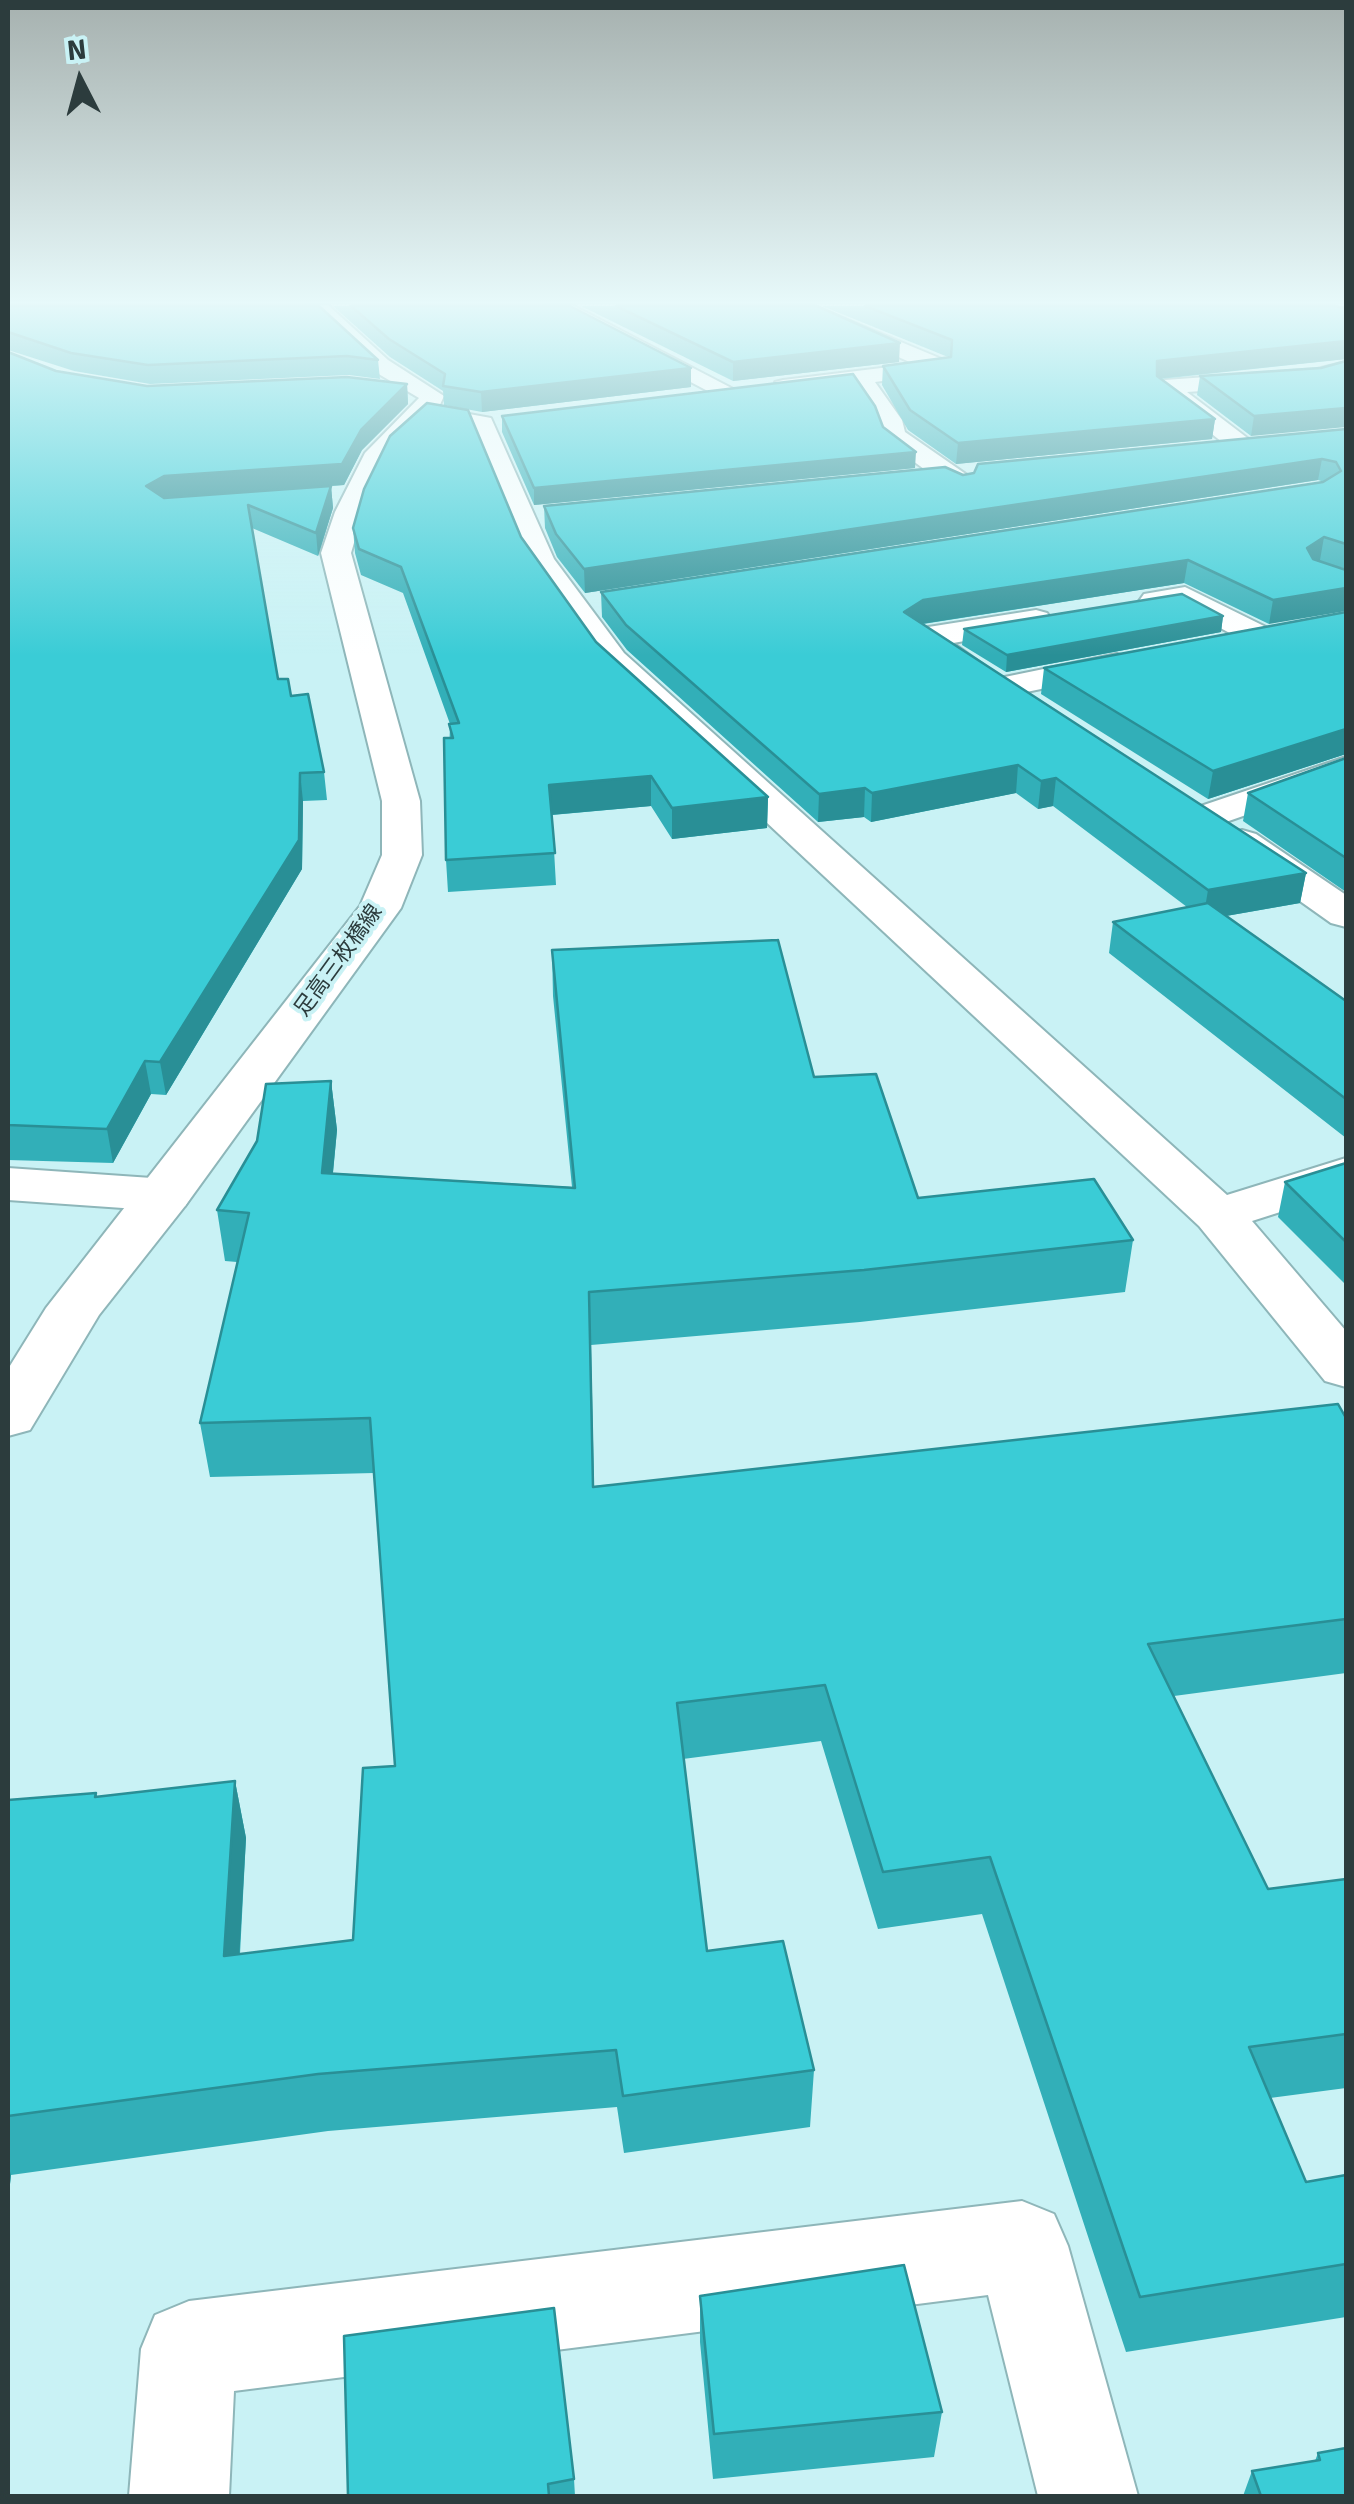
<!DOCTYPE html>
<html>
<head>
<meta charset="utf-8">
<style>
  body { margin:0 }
  #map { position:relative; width:1354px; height:2504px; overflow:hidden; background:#c9f2f5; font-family:Signika,sans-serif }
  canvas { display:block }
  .frame { position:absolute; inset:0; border:10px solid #2c3c3d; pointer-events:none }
  .north { position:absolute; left:30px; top:30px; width:100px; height:100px; -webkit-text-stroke:8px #c9f2f5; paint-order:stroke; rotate:354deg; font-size:28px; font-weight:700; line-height:40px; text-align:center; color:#2c3c3d }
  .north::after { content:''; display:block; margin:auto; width:35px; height:45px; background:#2c3c3d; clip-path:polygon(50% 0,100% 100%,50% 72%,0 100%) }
</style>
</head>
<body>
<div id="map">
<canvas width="1354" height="2504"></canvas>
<div class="frame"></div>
<div class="north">N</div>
</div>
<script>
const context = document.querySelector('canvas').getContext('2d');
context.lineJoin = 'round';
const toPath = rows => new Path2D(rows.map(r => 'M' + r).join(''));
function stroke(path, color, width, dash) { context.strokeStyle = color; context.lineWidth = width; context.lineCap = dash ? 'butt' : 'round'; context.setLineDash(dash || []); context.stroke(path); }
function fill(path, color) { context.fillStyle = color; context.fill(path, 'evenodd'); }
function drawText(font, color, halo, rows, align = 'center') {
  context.font = font + ' Signika,"Noto Sans JP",sans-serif'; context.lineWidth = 8; context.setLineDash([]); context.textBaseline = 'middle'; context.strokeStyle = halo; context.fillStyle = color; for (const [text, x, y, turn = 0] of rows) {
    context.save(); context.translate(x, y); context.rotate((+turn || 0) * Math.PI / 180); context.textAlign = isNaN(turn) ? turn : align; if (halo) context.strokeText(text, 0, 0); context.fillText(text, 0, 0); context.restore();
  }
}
const street = toPath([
  [545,305,572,305,741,393,729,400,721,398,545,305],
  [783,305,812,305,949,362,949,372,875,382,902,420,905,432,1009,504,1013,510,1009,516,989,516,884,440,878,420,854,385,775,392,775,382,783,380,914,364,783,305],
  [1346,362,1346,376,1317,383,1187,392,1250,440,1254,445,1250,450,1241,453,1232,450,1153,387,1165,380,1317,369,1346,362],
  [420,405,491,418,554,559,624,653,1227,1195,1346,1158,1346,1191,1252,1221,1346,1331,1346,1387,1325,1381,1199,1226,600,667,525,560,472,429,411,417,408,412,420,405],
  [1185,587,1270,629,1275,636,1259,646,1248,643,1180,606,1155,610,1139,601,1144,594,1185,587],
  [1036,610,1047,613,1052,620,1047,627,953,643,985,666,980,673,968,676,956,673,906,638,922,628,1036,610],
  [1117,654,1129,657,1134,664,1129,671,1002,697,990,694,985,687,990,680,1117,654],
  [1346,757,1346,780,1203,830,1189,826,1183,818,1189,810,1346,757],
  [1242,830,1256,834,1346,895,1346,927,1331,923,1228,850,1222,842,1228,834,1242,830],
  [8,1168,166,1179,185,1184,192,1195,185,1206,166,1211,8,1200,8,1168],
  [1022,2201,1054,2214,1068,2246,1138,2496,1038,2496,988,2295,234,2391,229,2496,129,2496,141,2349,155,2315,189,2301,1022,2201]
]);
const secondary = toPath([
  [306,305,328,305,388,360,444,396,437,411,389,456,363,512,351,553,420,801,422,855,401,908,185,1206,99,1315,30,1430,8,1436,8,1369,46,1308,360,906,382,855,382,801,321,553,335,512,365,453,419,398,372,370,306,305]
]);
const wall = toPath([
  [8,306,378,360,380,379,349,375,150,384,74,371,8,350],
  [333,306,570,306,691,387,482,412,444,405,443,391,390,357],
  [581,306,817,306,899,362,733,381],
  [822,306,1346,306,1346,359,1161,379,1215,419,1212,439,956,464,908,430,882,385,883,366,948,357],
  [8,352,56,371,147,386,407,384,408,404,362,450,344,485,165,498,331,486,333,508,318,556,252,528,278,679,291,696,324,772,327,800,303,801,302,869,166,1095,151,1094,113,1163,8,1160],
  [1321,368,1251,436,1197,395,1200,376],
  [502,416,883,427,915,468,534,505,502,432],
  [1346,429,1346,569,1319,561,1269,624,1184,583,923,624,1306,873,1300,903,1226,916,1346,1001,1346,1138,1109,953,1113,922,1187,907,1053,806,1038,809,1016,793,871,822,864,817,818,822,627,650,602,617,601,592,1324,482,1318,480,585,593,557,557,545,528,544,506,963,475],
  [353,528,521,537,596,642,768,797,767,828,672,839,651,806,552,815,556,885,448,892,446,860,450,724,403,593,361,575,355,553],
  [1346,612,1346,754,1208,799,1041,694,1044,668],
  [1223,616,1221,632,1006,672,962,645,964,629],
  [1346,758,1346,892,1243,821,1248,793],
  [552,950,814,1077,918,1198,1133,1240,1125,1292,860,1322,591,1345,594,1486,1346,1418,1346,1673,1174,1696,1268,1889,1346,1879,1346,2088,1270,2098,1306,2182,1346,2175,1346,2317,1126,2352,982,1914,878,1929,821,1741,683,1759,707,1951,814,2070,810,2127,624,2153,617,2107,328,2131,11,2175,8,2202,8,1800,96,1793,97,1797,235,1781,246,1838,240,1954,353,1940,395,1766,374,1473,210,1477,200,1423,237,1262,225,1261,217,1210,331,1081,337,1130,333,1173,572,1187,553,996],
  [1346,1163,1346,1285,1278,1217,1285,1182],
  [700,2296,942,2412,934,2457,713,2479,700,2342],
  [1318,2453,1346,2496,1243,2496,1252,2471,1315,2461],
  [574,2479,575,2496,348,2496]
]);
const shadedWall = toPath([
  [1346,341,1346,359,1154,379,1157,361],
  [900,343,899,362,733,381,733,362],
  [691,368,691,387,482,412,481,392],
  [407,384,408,404,362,450,344,485,167,497,149,508,146,486,164,476,361,430],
  [1346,408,1346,427,1251,436,1254,416],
  [1215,419,1212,439,956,464,958,443],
  [916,452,915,468,534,505,534,488],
  [1322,459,1318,480,585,593,584,569],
  [331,486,333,508,318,556,316,533],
  [1324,537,1320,560,1303,571,1307,548],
  [1188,560,1184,583,921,624,904,612,923,600],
  [1346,588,1346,611,1269,624,1273,600],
  [1223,616,1221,632,1006,672,1007,655],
  [1346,729,1346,754,1208,799,1213,771],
  [1018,765,1016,793,871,822,872,793],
  [300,773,303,801,302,869,166,1095,160,1062],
  [651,776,651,806,550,815,549,785],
  [1056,778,1053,806,1038,809,1041,781],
  [865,788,864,817,818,822,819,794],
  [768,797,767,828,672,839,672,808],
  [1306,873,1300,903,1203,920,1208,890],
  [145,1061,151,1094,113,1163,107,1129],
  [331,1081,337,1130,328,1223,322,1173],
  [235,1781,246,1838,236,2013,224,1956],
  [8,2164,11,2175,8,2202]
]);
const building = toPath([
  [8,306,319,306,378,360,347,356,148,365,71,353,8,332,8,306],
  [351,306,570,306,691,368,481,392,443,386,445,374,389,339,351,306],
  [616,306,817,306,900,343,733,362,616,306],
  [865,306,1336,306,1346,309,1346,341,1157,361,1157,376,1215,419,958,443,910,410,883,366,951,357,952,340,865,306],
  [8,352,56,371,147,386,347,377,407,384,361,430,342,464,164,476,146,486,164,498,331,486,316,533,248,505,278,679,288,679,291,696,308,694,324,772,300,773,299,840,160,1062,145,1061,107,1129,8,1125,8,352],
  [1346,361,1346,408,1254,416,1200,376,1321,368,1346,361],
  [853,374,875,406,883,427,916,452,534,488,502,416,853,374],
  [427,403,468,410,521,537,596,642,768,797,672,808,651,776,549,785,555,853,446,860,444,738,453,738,449,724,459,723,401,567,359,549,353,528,364,489,390,436,427,403],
  [1346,429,1346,544,1324,537,1307,548,1313,559,1346,570,1346,588,1273,600,1188,560,923,600,904,612,1306,873,1208,890,1056,778,1041,781,1018,765,872,793,865,788,819,794,626,625,601,592,1323,482,1341,471,1336,462,1322,459,584,569,556,534,544,506,945,467,963,475,974,473,978,464,1346,429],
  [1182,594,1223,616,1007,655,964,629,1182,594],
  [1346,612,1346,729,1213,771,1044,668,1346,612],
  [1346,758,1346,858,1248,793,1346,758],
  [1208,903,1346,1001,1346,1099,1113,922,1208,903],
  [778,940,814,1077,876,1074,918,1198,1094,1179,1133,1240,864,1270,589,1292,593,1487,1338,1404,1346,1418,1346,1619,1148,1644,1268,1889,1346,1879,1346,2034,1249,2047,1306,2182,1346,2175,1346,2264,1140,2297,990,1857,883,1872,825,1685,677,1703,707,1951,783,1941,814,2070,623,2096,616,2050,318,2074,8,2116,8,1800,96,1793,95,1797,235,1781,224,1956,353,1940,363,1768,395,1766,370,1418,200,1423,249,1213,217,1210,257,1141,266,1084,331,1081,322,1173,575,1188,552,950,778,940],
  [1346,1163,1346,1242,1285,1182,1346,1163],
  [904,2265,942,2412,714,2434,700,2296,904,2265],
  [554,2308,574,2479,548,2484,549,2496,348,2496,344,2336,554,2308],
  [1346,2448,1346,2496,1261,2496,1252,2471,1320,2460,1318,2453,1346,2448]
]);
const farStreetnames = [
  ["足高三枚橋線",339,961,-54]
];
stroke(street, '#8eb6b9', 4);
stroke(secondary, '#8eb6b9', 4);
fill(street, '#fff');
fill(secondary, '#fff');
fill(wall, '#32afb8');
fill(shadedWall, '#298f96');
fill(building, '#3accd6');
stroke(building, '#298f96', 2.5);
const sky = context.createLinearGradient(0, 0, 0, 656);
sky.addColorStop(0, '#a6b1af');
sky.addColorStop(0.46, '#e7f9fa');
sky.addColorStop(1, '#e7f9fa00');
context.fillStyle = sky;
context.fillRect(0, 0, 1354, 656);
drawText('22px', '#2c3c3d', '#c9f2f5', farStreetnames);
</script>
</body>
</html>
